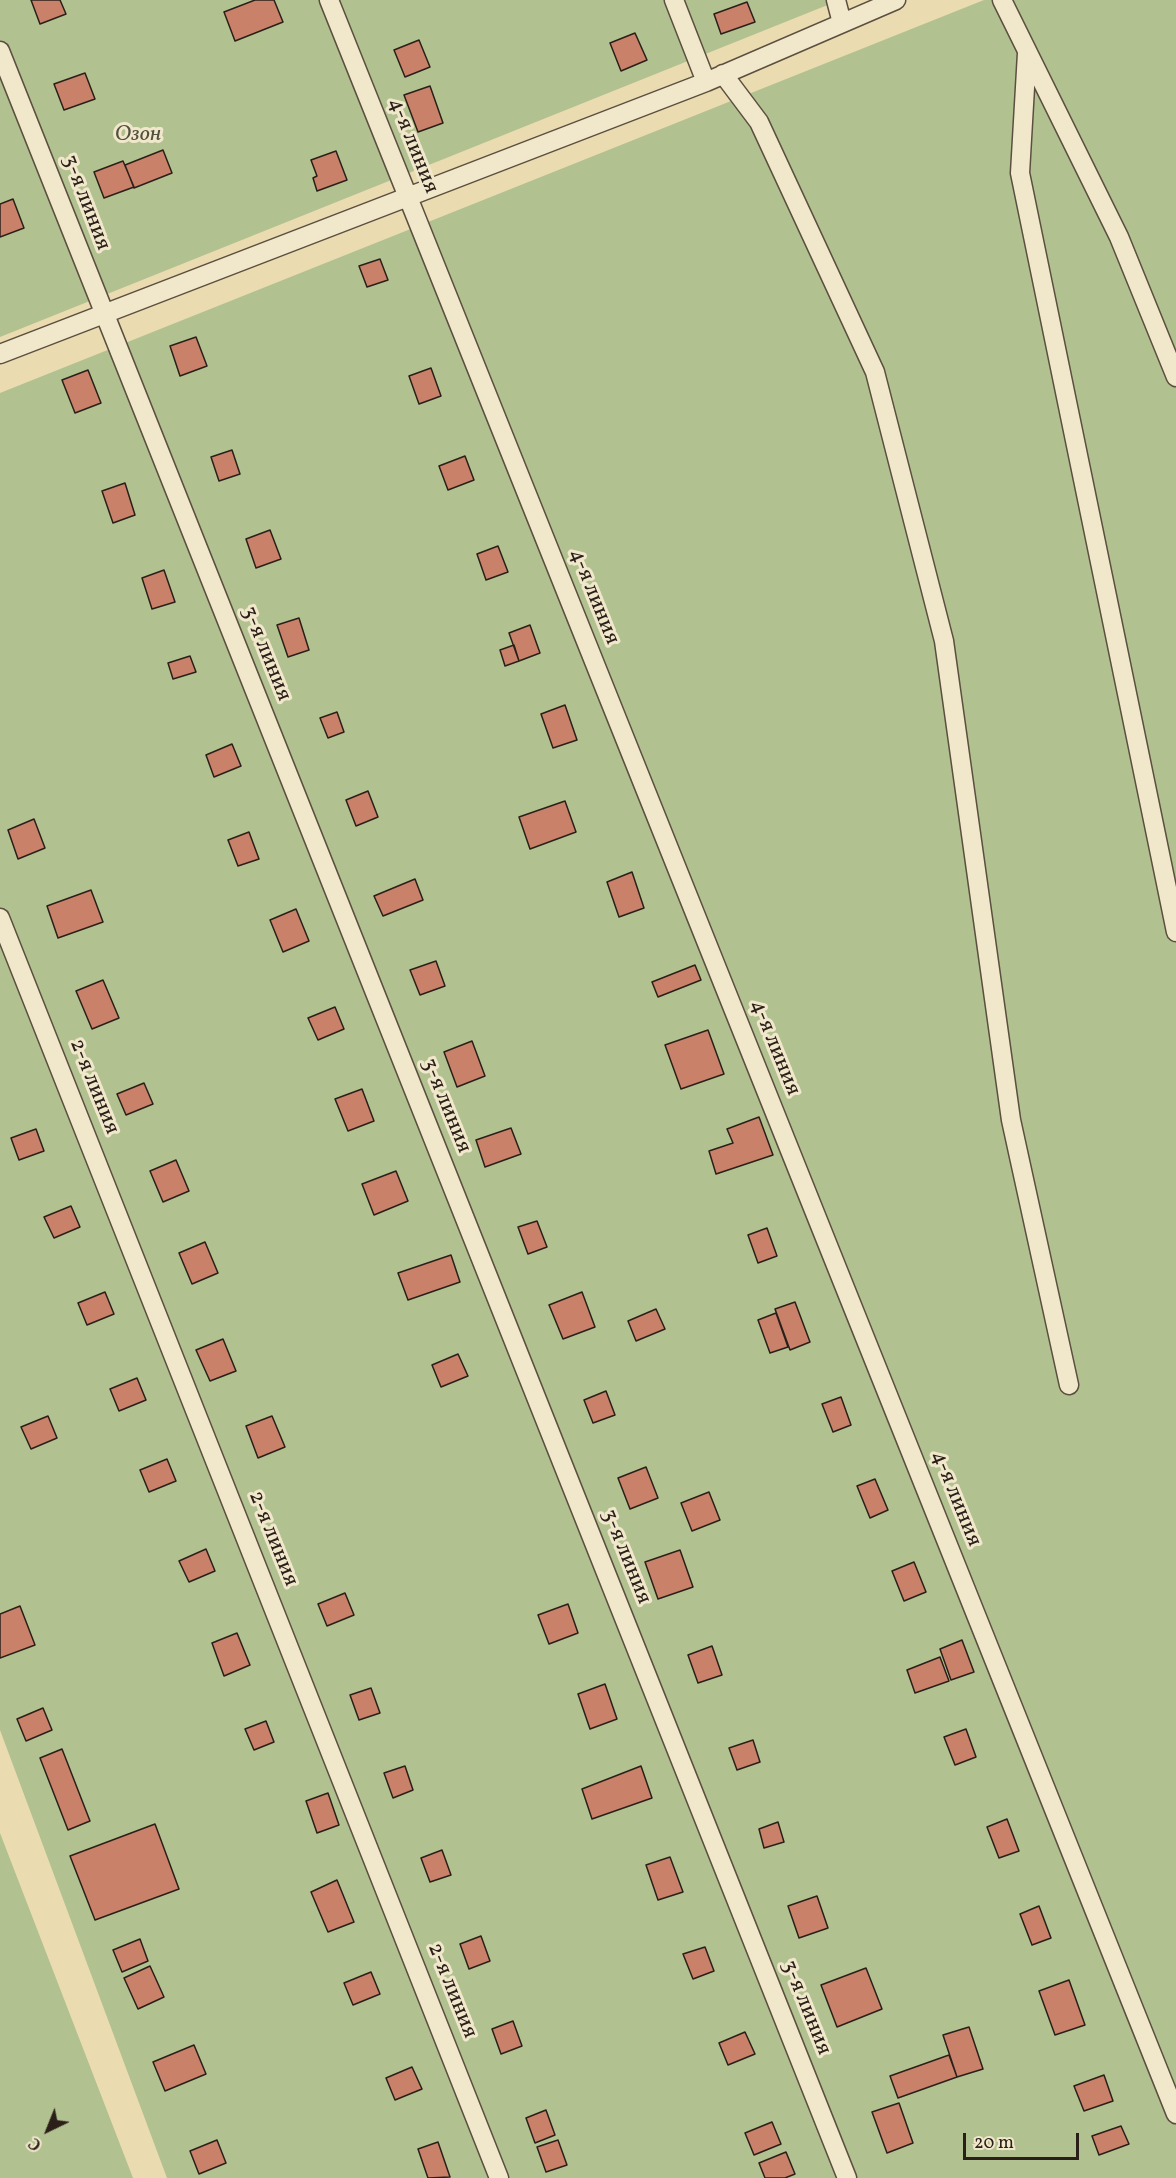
<!DOCTYPE html>
<html>
<head>
<meta charset="utf-8">
<style>
  body { margin:0 }
  #map { position:relative; width:1176px; height:2178px; overflow:hidden; background:#eadbb1; font-family:Vollkorn,serif }
  canvas { display:block }
  .north { position:absolute; left:18px; top:2100px; width:60px; height:60px; -webkit-text-stroke:4px #f1e8cc; paint-order:stroke; rotate:223deg; font-size:16px; font-weight:700; line-height:24px; text-align:center; color:#2b2019 }
  .north::after { content:''; display:block; margin:auto; width:21px; height:27px; background:#2b2019; clip-path:polygon(50% 0,100% 100%,50% 72%,0 100%) }
  .scale { position:absolute; left:963px; top:2133px; width:116px; height:27px; box-sizing:border-box; border:3px solid #2b2019; border-top:0; padding-left:8px; font-size:18px; line-height:21px; white-space:nowrap; color:#2b2019; -webkit-text-stroke:4px #f1e8cc; paint-order:stroke }
</style>
</head>
<body>
<div id="map">
<canvas width="1176" height="2178"></canvas>
<div class="north">С</div>
<div class="scale">20 m</div>
</div>
<script>
const context = document.querySelector('canvas').getContext('2d');
context.lineJoin = 'round';
function fill(path, color) { context.fillStyle = color; context.fill(path, 'evenodd'); }
const toPath = rows => new Path2D(rows.map(r => 'M' + r).join(''));
function stroke(path, color, width, dash) { context.strokeStyle = color; context.lineWidth = width; context.lineCap = dash ? 'butt' : 'round'; context.setLineDash(dash || []); context.stroke(path); }
function drawText(font, color, halo, rows, align = 'center') {
  context.font = font + ' Vollkorn,serif'; context.lineWidth = 6; context.setLineDash([]); context.textBaseline = 'middle'; context.strokeStyle = halo; context.fillStyle = color; for (const [text, x, y, turn = 0] of rows) {
    context.save(); context.translate(x, y); context.rotate((+turn || 0) * Math.PI / 180); context.textAlign = isNaN(turn) ? turn : align; if (halo) context.strokeText(text, 0, 0); context.fillText(text, 0, 0); context.restore();
  }
}
const green = toPath([
  [0,0,840,0,0,337],
  [984,0,1176,0,1176,2178,167,2178,0,1730,0,393],
  [0,1833,133,2178,0,2178]
]);
const building = toPath([
  [31,0,60,0,66,14,40,24,31,0],
  [255,0,274,0,283,22,235,41,224,12,255,0],
  [747,2,755,22,721,34,714,14,747,2],
  [635,33,647,60,621,71,610,43,635,33],
  [419,40,430,67,405,77,394,50,419,40],
  [85,73,95,99,64,110,54,84,85,73],
  [430,86,443,123,418,132,404,95,430,86],
  [163,150,172,173,134,188,125,165,163,150],
  [336,151,347,180,317,191,313,178,317,176,311,160,336,151],
  [123,161,134,187,104,198,94,172,123,161],
  [13,199,24,228,0,237,0,204,13,199],
  [380,259,388,280,367,287,359,266,380,259],
  [196,337,207,366,180,376,170,346,196,337],
  [431,368,441,396,419,404,409,376,431,368],
  [88,370,101,403,75,413,62,380,88,370],
  [232,450,240,474,219,481,211,457,232,450],
  [465,456,474,480,448,490,439,466,465,456],
  [125,483,135,515,113,523,102,491,125,483],
  [270,530,281,559,256,568,246,539,270,530],
  [498,546,508,572,486,580,477,554,498,546],
  [164,570,175,602,152,609,142,578,164,570],
  [299,618,309,650,288,657,277,625,299,618],
  [530,625,540,653,519,661,509,633,530,625],
  [514,645,519,661,505,666,500,650,514,645],
  [190,656,196,672,173,679,168,663,190,656],
  [565,705,577,740,553,748,541,714,565,705],
  [337,712,344,732,328,738,320,718,337,712],
  [232,744,241,766,214,777,206,755,232,744],
  [368,791,378,817,356,826,346,800,368,791],
  [565,801,576,832,530,849,519,817,565,801],
  [34,819,45,848,18,859,8,830,34,819],
  [249,832,259,859,238,866,228,840,249,832],
  [632,872,644,908,619,917,607,882,632,872],
  [415,879,423,900,383,916,374,896,415,879],
  [91,890,103,922,58,938,47,906,91,890],
  [296,909,309,941,283,952,270,920,296,909],
  [436,961,445,986,420,995,410,970,436,961],
  [695,965,701,980,658,997,652,982,695,965],
  [103,980,119,1018,92,1029,76,991,103,980],
  [335,1007,344,1029,318,1040,308,1018,335,1007],
  [708,1030,724,1074,681,1089,665,1045,708,1030],
  [472,1041,485,1076,457,1087,444,1052,472,1041],
  [144,1083,153,1104,126,1115,117,1094,144,1083],
  [362,1089,374,1121,348,1131,335,1099,362,1089],
  [759,1117,773,1155,716,1174,709,1151,733,1143,727,1129,759,1117],
  [511,1128,521,1154,485,1167,476,1140,511,1128],
  [36,1129,44,1151,19,1160,11,1138,36,1129],
  [176,1160,189,1191,163,1202,150,1171,176,1160],
  [396,1171,408,1201,374,1215,362,1184,396,1171],
  [71,1206,80,1227,54,1238,44,1217,71,1206],
  [537,1221,547,1247,528,1254,518,1227,537,1221],
  [767,1228,777,1256,758,1263,748,1235,767,1228],
  [205,1242,218,1273,192,1284,179,1253,205,1242],
  [451,1255,460,1282,408,1300,398,1273,451,1255],
  [105,1292,114,1314,87,1325,78,1303,105,1292],
  [582,1292,595,1327,563,1339,549,1305,582,1292],
  [795,1302,810,1342,790,1350,775,1309,795,1302],
  [656,1309,665,1329,636,1341,628,1321,656,1309],
  [776,1313,788,1347,770,1353,758,1320,776,1313],
  [223,1339,236,1371,210,1381,196,1350,223,1339],
  [458,1354,468,1376,441,1387,432,1365,458,1354],
  [137,1378,146,1400,119,1411,110,1389,137,1378],
  [606,1391,615,1415,593,1423,584,1400,606,1391],
  [841,1397,851,1425,833,1432,822,1404,841,1397],
  [48,1416,57,1438,31,1449,21,1427,48,1416],
  [272,1416,285,1447,258,1458,246,1426,272,1416],
  [167,1459,176,1481,149,1492,140,1470,167,1459],
  [646,1467,658,1498,630,1509,618,1478,646,1467],
  [875,1479,888,1510,870,1518,857,1486,875,1479],
  [709,1492,720,1520,692,1531,681,1503,709,1492],
  [206,1549,215,1571,189,1582,179,1561,206,1549],
  [680,1550,693,1587,658,1599,645,1562,680,1550],
  [914,1562,926,1592,904,1601,892,1571,914,1562],
  [345,1593,354,1615,327,1626,318,1604,345,1593],
  [568,1604,578,1633,549,1644,538,1615,568,1604],
  [20,1606,35,1645,0,1658,0,1614,20,1606],
  [237,1633,250,1665,224,1676,212,1643,237,1633],
  [962,1640,974,1672,951,1680,940,1649,962,1640],
  [712,1646,722,1675,698,1683,688,1655,712,1646],
  [940,1657,949,1681,915,1693,907,1670,940,1657],
  [605,1684,617,1719,590,1729,578,1694,605,1684],
  [371,1688,380,1713,359,1720,350,1695,371,1688],
  [43,1708,52,1730,26,1741,17,1719,43,1708],
  [266,1721,274,1742,254,1750,245,1729,266,1721],
  [966,1729,976,1757,955,1765,944,1737,966,1729],
  [753,1740,760,1762,737,1770,729,1748,753,1740],
  [62,1749,90,1821,68,1830,40,1758,62,1749],
  [405,1766,413,1790,393,1798,384,1773,405,1766],
  [641,1766,652,1798,592,1819,582,1789,641,1766],
  [328,1793,339,1825,317,1833,306,1801,328,1793],
  [1007,1819,1019,1851,999,1858,987,1827,1007,1819],
  [778,1822,784,1842,764,1848,759,1829,778,1822],
  [155,1824,179,1889,95,1920,70,1856,155,1824],
  [442,1850,451,1875,430,1882,421,1858,442,1850],
  [670,1857,683,1892,658,1900,646,1865,670,1857],
  [337,1880,354,1922,328,1932,311,1892,337,1880],
  [817,1896,828,1928,799,1938,788,1906,817,1896],
  [1039,1906,1051,1938,1032,1945,1020,1914,1039,1906],
  [481,1936,490,1961,469,1969,460,1944,481,1936],
  [140,1939,148,1961,122,1972,113,1950,140,1939],
  [705,1947,714,1971,693,1979,683,1954,705,1947],
  [150,1966,164,1997,138,2009,124,1978,150,1966],
  [866,1968,882,2009,837,2027,821,1985,866,1968],
  [371,1972,380,1994,353,2005,344,1983,371,1972],
  [1069,1980,1085,2025,1055,2035,1039,1991,1069,1980],
  [513,2021,522,2046,501,2054,492,2029,513,2021],
  [969,2027,983,2069,957,2077,943,2035,969,2027],
  [745,2032,755,2054,728,2065,719,2043,745,2032],
  [194,2045,206,2074,165,2091,153,2062,194,2045],
  [949,2055,957,2077,898,2098,890,2076,949,2055],
  [412,2067,422,2089,395,2100,386,2078,412,2067],
  [1104,2075,1113,2101,1084,2111,1074,2086,1104,2075],
  [899,2103,913,2143,887,2153,872,2112,899,2103],
  [546,2110,555,2135,535,2143,526,2118,546,2110],
  [772,2122,781,2144,754,2155,745,2133,772,2122],
  [1121,2126,1129,2144,1099,2155,1092,2136,1121,2126],
  [217,2140,226,2163,199,2174,190,2151,217,2140],
  [558,2140,567,2165,546,2172,537,2147,558,2140],
  [438,2142,450,2177,428,2178,418,2149,438,2142],
  [786,2152,795,2174,785,2178,765,2178,759,2163,786,2152]
]);
const service = toPath([
  [329,0,1176,2114],
  [674,0,706,82],
  [836,0,842,23],
  [1002,0,1119,237,1176,377],
  [0,51,847,2178],
  [1027,53,1020,173,1176,932],
  [723,74,759,122,875,372,944,641,1011,1120,1069,1385],
  [0,354,706,82,896,0],
  [0,918,499,2178]
]);
const parkNames = [
  ["Озон",138,136]
];
const streetNames = [
  ["4-я линия",412,146,68],
  ["3-я линия",85,203,69],
  ["4-я линия",593,597,68],
  ["3-я линия",265,654,68],
  ["4-я линия",774,1048,68],
  ["2-я линия",93,1087,68],
  ["3-я линия",445,1106,68],
  ["4-я линия",955,1499,68],
  ["2-я линия",272,1539,68],
  ["3-я линия",625,1557,68],
  ["2-я линия",451,1991,68],
  ["3-я линия",805,2008,68]
];
fill(green, '#b1c190');
fill(building, '#c9816a');
stroke(building, '#2b2019', 1.5);
stroke(service, '#5b4f3f', 21);
stroke(service, '#f1e8cc', 18);
drawText('italic 22px', '#53503d', '#f1e8cc', parkNames);
drawText('22px', '#2b2019', '#f1e8cc', streetNames);
</script>
</body>
</html>
